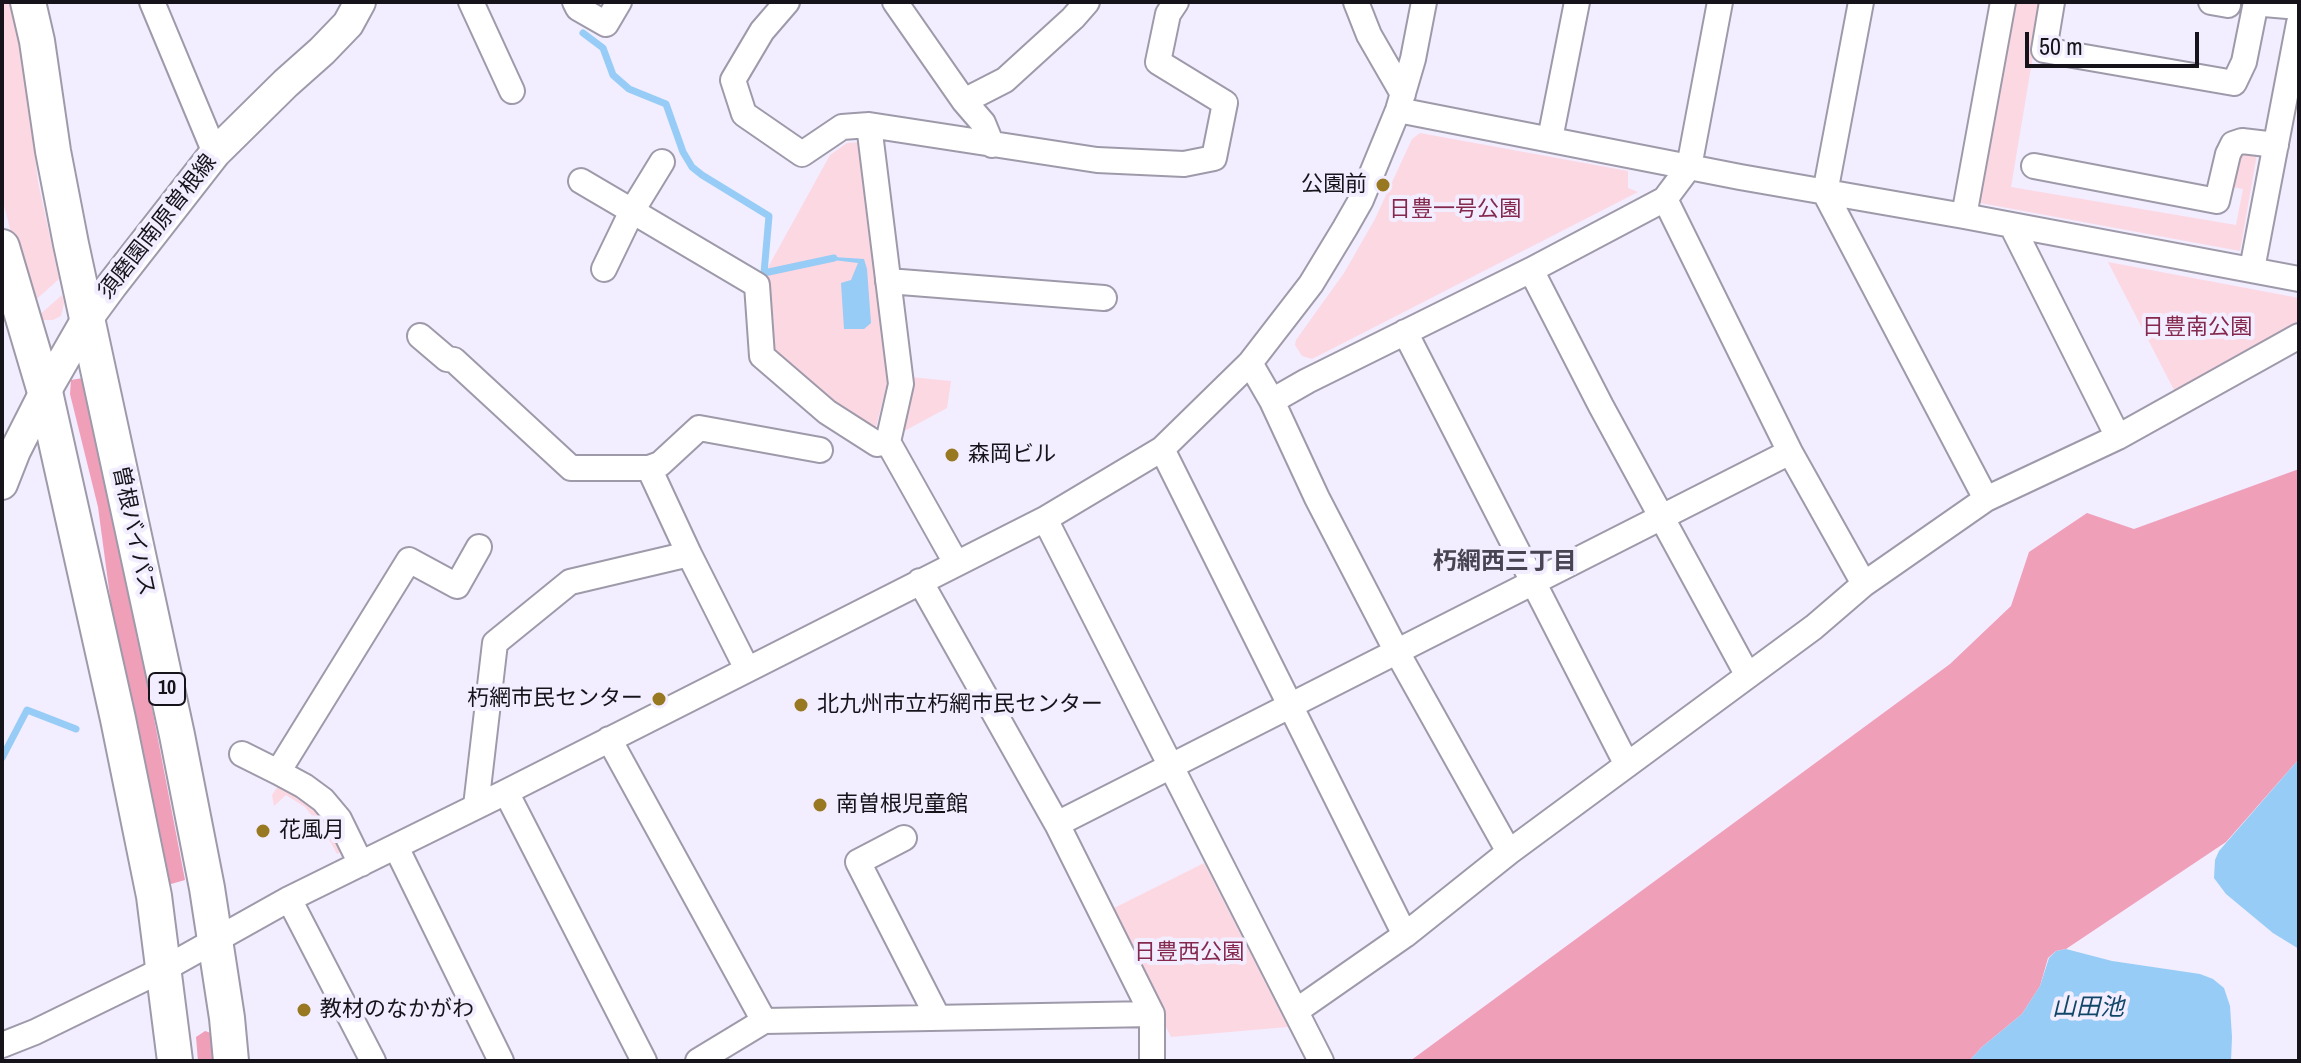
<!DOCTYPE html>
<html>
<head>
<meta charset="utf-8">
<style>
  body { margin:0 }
  #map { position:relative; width:2301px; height:1063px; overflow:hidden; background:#f2edff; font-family:"Archivo Narrow",sans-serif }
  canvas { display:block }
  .frame { position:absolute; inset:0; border:4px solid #16141a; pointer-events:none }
  .scale { position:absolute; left:2025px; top:32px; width:174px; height:36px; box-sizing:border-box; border:4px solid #16141a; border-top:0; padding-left:10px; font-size:24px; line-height:28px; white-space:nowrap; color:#16141a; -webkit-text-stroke:6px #f2edff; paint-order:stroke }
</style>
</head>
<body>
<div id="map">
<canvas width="2301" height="1063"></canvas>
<div class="frame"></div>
<div class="scale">50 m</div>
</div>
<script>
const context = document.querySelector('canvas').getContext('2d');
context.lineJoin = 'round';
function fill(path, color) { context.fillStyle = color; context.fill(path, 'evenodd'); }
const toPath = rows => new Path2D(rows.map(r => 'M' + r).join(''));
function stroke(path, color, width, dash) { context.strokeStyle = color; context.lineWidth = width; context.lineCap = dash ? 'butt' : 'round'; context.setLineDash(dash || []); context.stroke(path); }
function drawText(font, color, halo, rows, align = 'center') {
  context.font = font + ' "Archivo Narrow","Noto Sans JP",sans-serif'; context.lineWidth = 8; context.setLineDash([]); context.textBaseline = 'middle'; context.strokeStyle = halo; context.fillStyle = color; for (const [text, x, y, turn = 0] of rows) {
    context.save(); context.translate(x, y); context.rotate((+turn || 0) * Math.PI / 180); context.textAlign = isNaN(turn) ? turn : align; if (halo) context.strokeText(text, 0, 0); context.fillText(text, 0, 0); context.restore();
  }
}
const green = toPath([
  [2,2,14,2,22,44,38,182,59,279,30,305,2,198],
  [2011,2,2042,2,2011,187,2236,225,2243,189,2233,187,2237,158,2242,152,2257,154,2240,251,1975,202],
  [1420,133,1628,171,1628,188,1638,192,1316,357,1312,359,1302,356,1295,345,1296,340,1344,273,1375,219,1412,139],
  [860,142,889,375,874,435,770,356,761,280,830,155,847,143],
  [2108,262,2299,298,2299,331,2175,392],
  [62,295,64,303,61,316,53,320,43,320,37,317],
  [910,377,951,381,947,408,895,436],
  [280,783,304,796,333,830,340,842,340,852,337,854,325,832,305,807,286,795,274,806,272,795],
  [1204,863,1288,1027,1171,1037,1108,911]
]);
const forest = toPath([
  [83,378,138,598,151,703,185,880,171,884,166,879,111,604,98,507,70,394,71,380],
  [2299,469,2299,759,2226,842,2066,949,2056,951,2048,958,2040,986,2022,1014,1982,1047,1969,1061,1410,1061,1950,664,2011,606,2029,552,2087,513,2134,529],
  [205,1031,214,1034,218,1061,198,1061,196,1037]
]);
const water = toPath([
  [834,257,864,259,867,269,871,323,864,329,844,329,841,283,851,280,858,263,833,260],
  [2299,759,2299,949,2273,933,2226,894,2214,878,2215,860,2219,851],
  [2066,949,2112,961,2200,974,2213,979,2224,988,2230,1006,2232,1037,2231,1061,1969,1061,1982,1047,2022,1014,2040,986,2049,958,2056,951]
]);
const stream = toPath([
  [583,33,603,48,613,75,629,89,666,104,683,152,692,167,702,175,769,216,764,273,834,258],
  [2,758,27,710,76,729]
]);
const minor = toPath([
  [152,2,215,153],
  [471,2,512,91],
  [575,2,578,8,606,24,619,2],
  [787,2,762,31,733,80,744,114,802,154,842,127,869,125],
  [895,2,964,101,1005,80,1073,18,1087,2],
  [1356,2,1369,35,1403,94],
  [1861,2,1825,193,1986,499],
  [2052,2,2044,50,2234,83,2244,62,2255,7,2264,4,2299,7],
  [2211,2,2228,5],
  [964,101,983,123,992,145],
  [1398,110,1740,177,1964,216,2299,279],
  [1550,139,1577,2],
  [662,162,632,211,757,285,762,356,827,412,877,444,888,442],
  [2034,166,2217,201,2228,154,2233,144,2242,141,2276,145],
  [581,181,632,211,604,269],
  [1665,199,1790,452,1864,584],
  [1964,216,2003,2],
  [2012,226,2118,437],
  [2252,269,2299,23],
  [1531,270,1601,406,1747,674],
  [888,281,1104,298],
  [1405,332,1627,765],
  [420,336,447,359,454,360,571,468,649,468,660,464,699,428,820,450],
  [1250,363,1272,401,1317,498,1397,652,1509,852],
  [1272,401,1307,381,1531,270,1665,199,1689,167,1720,2],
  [1162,449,1405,935],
  [649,468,689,554,747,669],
  [1045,519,1321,1061],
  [956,563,888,442,901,384,869,125,1097,160,1184,164,1214,158,1225,103,1158,62,1168,14,1176,2],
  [920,581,1057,824,1152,1014,1152,1061],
  [609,739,764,1021],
  [242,754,278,772],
  [506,792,644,1061],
  [476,806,495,643,570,582,689,554],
  [1057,824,1790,452],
  [904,838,858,862,938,1018],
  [396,847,501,1061],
  [361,864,339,819,323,800,304,786,278,772,409,560,457,586,479,547],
  [289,899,373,1061],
  [1296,1011,1405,935,1509,852,1814,627,1864,584,1986,499,2118,437,2299,336],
  [2,1045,35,1032,164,969,289,899,506,792,1045,519,1162,449,1250,363,1311,284,1345,228,1361,200,1398,110,1413,59,1424,2],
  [698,1061,764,1021,1152,1014]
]);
const major = toPath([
  [2,484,15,451,45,392,87,319,112,285,215,153,286,83,322,51,348,24,360,2]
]);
const highway = toPath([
  [28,2,37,41,53,151,71,244,177,735,207,888,227,1018,231,1061],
  [2,247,45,392,118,719,154,896,175,1061]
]);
const markers = [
  [1383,185,8,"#987821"],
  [952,455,8,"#987821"],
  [659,699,8,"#987821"],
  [801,705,8,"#987821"],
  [820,805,8,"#987821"],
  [263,831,8,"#987821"],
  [304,1010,8,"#987821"]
];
const shields = [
  [167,689,36]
];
const shieldNames = [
  ["10",167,689]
];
const poiNames = [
  ["公園前",1367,185,"right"],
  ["森岡ビル",968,455],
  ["朽網市民センター",643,699,"right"],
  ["北九州市立朽網市民センター",817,705],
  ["南曽根児童館",836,805],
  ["花風月",279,831],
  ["教材のなかがわ",320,1010]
];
const parkNames = [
  ["日豊一号公園",1455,210],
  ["日豊南公園",2197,328],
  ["日豊西公園",1189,953]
];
const streetNames = [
  ["須磨園南原曽根線",158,227,-52],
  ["曽根バイパス",133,531,78]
];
const neighbourhoodNames = [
  ["朽網西三丁目",1505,563]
];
const waterNames = [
  ["山田池",2088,1009]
];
fill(green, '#fcd8e2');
fill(forest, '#f09fb9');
fill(water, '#96ccf5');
stroke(stream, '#96ccf5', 7);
stroke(minor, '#9f9aaa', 28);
stroke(major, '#9f9aaa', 34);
stroke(highway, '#9f9aaa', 38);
stroke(minor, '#fff', 24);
stroke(major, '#fff', 30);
stroke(highway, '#fff', 34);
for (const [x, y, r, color] of markers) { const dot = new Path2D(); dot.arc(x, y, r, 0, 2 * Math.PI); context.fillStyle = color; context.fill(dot); stroke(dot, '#f2edff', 3); }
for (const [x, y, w] of shields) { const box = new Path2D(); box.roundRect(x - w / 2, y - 16, w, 32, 6); context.fillStyle = '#f2edff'; context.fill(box); stroke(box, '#16141a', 2); }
drawText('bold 20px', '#16141a', null, shieldNames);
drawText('22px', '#16141a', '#f2edff', poiNames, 'left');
drawText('22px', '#84284d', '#f2edff', parkNames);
drawText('22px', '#16141a', '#f2edff', streetNames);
drawText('bold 24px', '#494452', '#f2edff', neighbourhoodNames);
drawText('italic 24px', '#114667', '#f2edff', waterNames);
</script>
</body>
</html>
